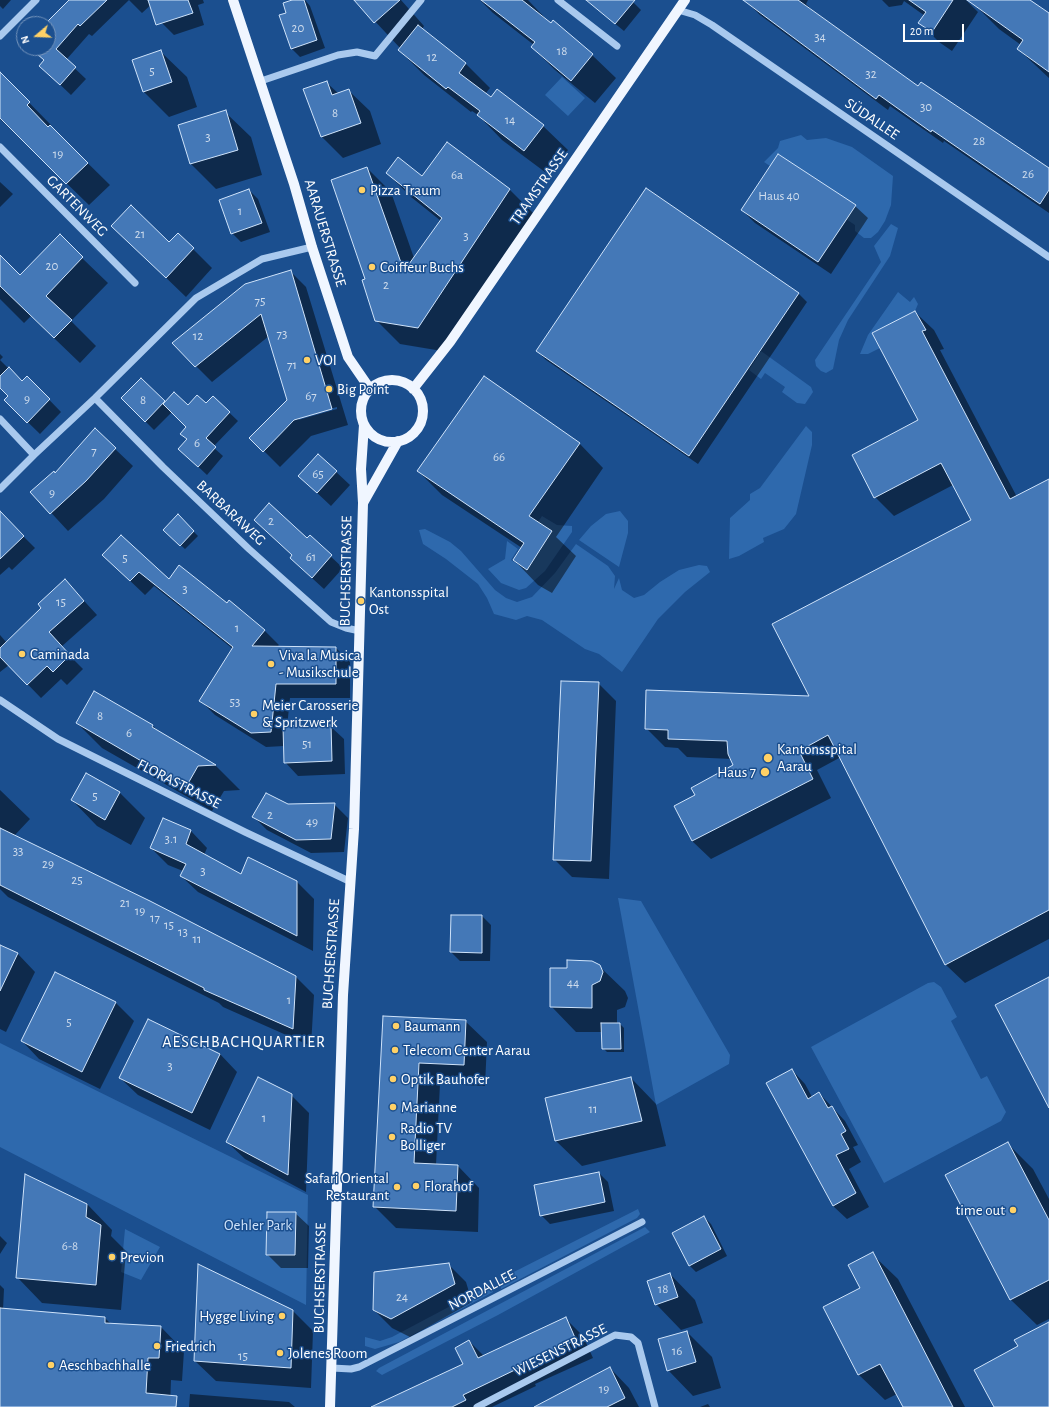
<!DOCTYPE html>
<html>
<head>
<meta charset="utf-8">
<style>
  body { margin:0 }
  #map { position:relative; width:1049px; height:1407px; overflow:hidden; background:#1b4f8f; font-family:"Alegreya Sans",sans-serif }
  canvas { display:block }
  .north { position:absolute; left:16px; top:16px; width:40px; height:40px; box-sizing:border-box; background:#1b4f8f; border:1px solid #7695bc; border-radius:50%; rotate:251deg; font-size:11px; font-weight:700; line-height:16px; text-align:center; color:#fff }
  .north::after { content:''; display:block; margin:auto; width:14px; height:18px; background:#ffd166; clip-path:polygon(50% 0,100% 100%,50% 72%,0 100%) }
  .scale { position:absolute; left:903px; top:24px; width:61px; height:18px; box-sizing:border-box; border:2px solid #fff; border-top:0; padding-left:5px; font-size:12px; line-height:14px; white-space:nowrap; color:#fff; -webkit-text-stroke:3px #1b4f8f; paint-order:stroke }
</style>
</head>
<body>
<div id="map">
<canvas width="1049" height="1407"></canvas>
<div class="north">N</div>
<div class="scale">20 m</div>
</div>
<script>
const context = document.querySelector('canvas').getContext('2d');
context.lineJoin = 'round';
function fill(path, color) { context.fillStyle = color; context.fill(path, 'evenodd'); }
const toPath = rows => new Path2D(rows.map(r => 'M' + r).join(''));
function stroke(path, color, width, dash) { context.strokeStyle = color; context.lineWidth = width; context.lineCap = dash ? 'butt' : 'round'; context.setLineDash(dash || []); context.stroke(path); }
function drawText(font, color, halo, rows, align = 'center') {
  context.font = font + ' "Alegreya Sans",sans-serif'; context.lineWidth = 3; context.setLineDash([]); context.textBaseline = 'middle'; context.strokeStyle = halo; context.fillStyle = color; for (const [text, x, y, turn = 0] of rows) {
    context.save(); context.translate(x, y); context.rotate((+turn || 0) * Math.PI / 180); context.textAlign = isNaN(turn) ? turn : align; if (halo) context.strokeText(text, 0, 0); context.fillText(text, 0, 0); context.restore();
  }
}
const green = toPath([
  [562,77,585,98,568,116,545,95],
  [801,135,807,140,826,138,852,147,893,176,891,205,885,221,878,232,871,238,864,238,855,231,855,225,846,219,855,205,778,154,770,166,764,162,778,148,780,141],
  [891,224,898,228,890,256,848,320,839,340,833,369,826,373,821,371,816,366,815,360,881,262,874,246],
  [898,292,910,302,914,297,918,304,915,311,873,333,880,348,868,354,860,354,868,335],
  [761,351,811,387,813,392,805,404,797,403,782,392,785,387,765,373,761,379,749,370],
  [806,426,812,432,812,445,796,514,784,529,763,538,764,542,739,556,729,559,730,518,750,500,750,494,760,488],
  [620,511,628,521,628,533,619,567,579,540,591,526,606,514],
  [542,516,557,525,572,526,572,532,545,571,526,588,519,590,501,583,488,569,505,559,507,541,518,549,511,560,527,570,552,531,538,522],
  [425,529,450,542,461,551,495,590,506,598,517,602,532,597,555,573,576,544,608,566,615,576,614,589,619,578,622,590,634,598,644,595,660,582,679,570,699,565,707,566,710,572,685,592,658,619,622,672,599,654,585,649,542,620,527,616,516,620,494,614,487,598,478,584,446,559,423,544,419,530],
  [618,898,641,901,730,1055,729,1064,656,1105],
  [934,982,941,987,957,1017,951,1021,981,1079,987,1076,1006,1112,1001,1121,884,1183,811,1047,928,983],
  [0,1043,308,1195,306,1305,0,1147],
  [638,1209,640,1214,637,1218,501,1289,500,1279],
  [645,1227,650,1232,498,1315,382,1375,376,1371,379,1368],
  [125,1229,160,1247,141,1280,121,1272],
  [492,1284,493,1292,399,1342,375,1349,365,1346,365,1337,380,1341,392,1337]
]);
const shadow = toPath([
  [0,0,11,0,3,9,0,6],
  [71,0,129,0,92,36,89,34,66,60,86,79,71,95,51,76,45,61,31,48,48,48,48,24,46,24],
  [129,0,150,0,153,3,142,13],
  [155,0,203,0,204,3,198,5,204,25,174,35,162,23],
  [295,0,305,0,310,6,325,48,300,57,292,49,287,13],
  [355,0,401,0,424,26,422,29,466,64,490,88,485,94,543,126,568,150,549,175,502,140,478,115,472,111,471,112,424,75,399,50,401,49],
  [480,0,528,0,548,21,548,22,551,24,553,22,592,55,616,78,595,103,555,70,532,47,534,45,493,13],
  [586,0,631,0,641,10,624,31],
  [751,0,808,0,806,4,812,10,918,87,1049,170,1049,213,944,141,943,143,890,106,888,110,760,15,749,4],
  [882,0,966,0,978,12,952,51,939,42,920,23,925,16,904,1,902,5,889,7],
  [977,0,1026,0,1049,16,1049,78,1018,49,1021,45,999,29,974,4],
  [161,52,187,77,197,107,169,117,144,92],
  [0,73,51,125,50,126,110,185,89,205,0,119],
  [326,82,339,94,348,90,370,111,381,144,343,158,322,137,305,90],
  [225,112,251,137,262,175,216,189,191,164,179,126],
  [447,144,510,190,534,214,442,351,400,344,376,320,366,279,367,168,391,192,414,258,441,221,411,197,387,173,422,178],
  [0,182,13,194,0,207],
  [249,190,258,199,270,232,241,242,232,233],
  [855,206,868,218,831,274,755,223,742,210],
  [178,234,212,268,186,297,132,245,169,243],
  [0,256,20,276,82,258,108,283,71,321,96,346,80,363,31,316,24,323,0,299],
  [290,271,306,287,348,425,311,436,280,467,251,438,288,400,269,336,212,382,173,343],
  [337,407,337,409,298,420,301,417],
  [798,293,807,302,698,464,546,360,537,351],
  [915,312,934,330,944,349,940,350,1017,497,1049,480,1049,939,965,983,946,965,841,757,817,770,831,798,711,859,692,841,696,796,735,766,732,759,687,757,678,748,665,747,646,728,810,697,972,521,953,485,894,516,875,497,919,421],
  [0,354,3,357,0,360,22,382,27,377,61,412,40,434,5,400,9,396,0,386],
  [141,379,165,403,188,406,206,405,213,397,238,421,213,447,223,456,207,475,188,457,188,440,182,434,187,427,172,412,154,430,122,398],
  [95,430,133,466,104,499,68,531,32,492,55,474],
  [579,443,603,468,556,537,576,556,552,593,538,585,514,560,522,548,442,495,418,471],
  [318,455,350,485,331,506,299,476],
  [3,516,35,548,12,570,9,567,0,575,0,519],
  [178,516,198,536,185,549,164,530],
  [255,520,307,540,310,537,343,568,324,589,302,569,293,556],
  [103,555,227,604,229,602,265,631,279,645,277,647,336,648,350,662,350,698,290,698,287,727,330,726,344,739,345,774,298,776,285,762,284,746,266,747,215,715,201,701,233,649,154,586,145,595],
  [65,580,97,615,61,647,83,669,67,685,61,679,41,698,9,665,0,672,0,635,7,643,43,608],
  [598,683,616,701,609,879,572,877,554,859],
  [95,692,153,726,160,733,216,766,240,790,224,791,212,811,102,748,77,723],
  [86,774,120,793,145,818,131,845,97,826,72,800],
  [0,790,30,819,14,836,296,977,314,995,311,1046,223,1007,219,1003,8,897,0,889],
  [334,804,348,818,344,852,311,853,267,830,253,816,288,805],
  [163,819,191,831,207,848,204,855,242,875,297,882,314,899,313,951,198,892,181,876,183,871,168,865,151,848],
  [482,916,491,925,490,961,460,961,451,952],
  [0,946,18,954,35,972,6,1032,0,1029],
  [599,966,625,991,628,998,625,1007,617,1010,617,1024,620,1024,624,1028,624,1052,607,1052,603,1048,602,1032,576,1032,551,1006],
  [56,973,116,1003,134,1021,100,1089,39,1059,22,1041],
  [384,1017,465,1021,487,1042,485,1086,440,1084,436,1165,458,1166,479,1188,478,1232,396,1228,374,1206],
  [220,1054,237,1072,210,1130,138,1095,120,1078],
  [792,1070,805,1084,812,1097,819,1093,845,1121,858,1145,853,1147,861,1162,849,1169,869,1207,847,1219,833,1206],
  [631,1078,656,1104,666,1146,582,1166,556,1141],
  [291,1095,309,1113,306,1192,245,1159,227,1142],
  [1007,1143,1033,1169,1049,1199,1049,1319,1037,1325,1011,1300,946,1175],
  [599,1173,608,1182,614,1211,550,1224,541,1215],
  [87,1204,112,1230,111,1236,126,1251,121,1310,42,1303,17,1277],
  [295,1213,309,1226,308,1268,281,1268,267,1254],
  [704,1217,711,1224,727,1256,696,1272,690,1266],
  [0,1236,7,1243,0,1254],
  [872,1254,898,1279,965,1407,904,1407,897,1394,885,1400,859,1375,824,1307,861,1288],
  [448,1264,466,1282,472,1302,410,1337,392,1328,374,1310],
  [670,1274,695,1300,703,1323,681,1330,656,1304],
  [0,1285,4,1289,3,1310,105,1318,111,1324,161,1327,184,1351,182,1381,171,1380,170,1407,0,1407],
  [292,1310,313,1331,311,1388,216,1381,195,1361],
  [565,1318,583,1336,593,1358,535,1384,536,1386,492,1407,390,1407,464,1364,469,1341,484,1356],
  [687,1332,712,1357,721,1388,693,1396,668,1370],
  [610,1368,629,1388,639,1407,535,1407],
  [190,1394,289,1402,295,1407,189,1407],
  [708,1404,710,1407,700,1407]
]);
const building = toPath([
  [69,0,107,0,80,26,78,24,56,49,76,67,60,85,39,66,44,60,30,48,48,48,48,21,69,0],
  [148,0,188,0,193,13,156,25,148,0],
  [292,0,304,0,317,40,291,49,279,15,286,13,283,3,292,0],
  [354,0,400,0,374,23,354,0],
  [481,0,522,0,551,23,553,20,593,54,571,81,531,47,535,42,481,0],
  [586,0,635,0,615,24,586,0],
  [743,0,798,0,918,86,921,82,1049,168,1049,190,1040,204,932,130,931,132,879,95,876,99,743,0],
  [909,0,953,0,932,32,918,23,926,12,909,0],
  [967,0,1030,0,1049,13,1049,72,1017,49,1023,40,967,0],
  [418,25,466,63,459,73,491,97,497,89,544,125,524,151,477,115,480,111,448,87,446,89,398,50,418,25],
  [161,50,172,82,143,92,132,60,161,50],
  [0,72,30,102,27,105,48,127,50,125,88,163,66,184,0,118,0,72],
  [327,81,332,95,349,89,361,123,321,137,303,89,327,81],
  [226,110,238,150,190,164,178,125,226,110],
  [447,142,510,189,418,328,375,321,362,280,365,279,331,180,367,167,404,271,442,218,386,173,398,157,422,176,447,142],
  [778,154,856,205,818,262,741,210,778,154],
  [646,188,799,293,689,456,536,351,646,188],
  [249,189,262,223,231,234,219,200,249,189],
  [131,205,169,242,178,233,194,248,166,278,111,226,131,205],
  [60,234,83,257,46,296,72,320,54,338,0,286,0,255,20,275,60,234],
  [291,270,332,409,294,420,263,452,249,438,287,400,261,314,195,367,172,343,245,284,291,270],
  [915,311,926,330,922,331,1010,499,1049,479,1049,910,945,965,828,735,799,751,813,779,692,841,674,806,695,795,691,788,733,765,728,754,727,741,668,739,668,730,645,729,646,690,809,696,772,624,971,520,941,463,874,498,852,455,918,420,872,333,915,311],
  [9,367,22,381,27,376,50,399,27,423,4,400,8,396,0,388,0,376,9,367],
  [484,376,580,443,529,516,552,531,527,570,513,560,524,543,417,471,484,376],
  [141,378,165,401,145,422,121,398,141,378],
  [174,392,188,405,197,395,206,403,213,396,230,412,206,438,216,447,198,467,178,449,187,439,180,434,186,427,163,404,174,392],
  [95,428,116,448,86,481,50,514,30,492,54,471,55,473,95,428],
  [318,454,337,471,317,493,298,476,318,454],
  [269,503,307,538,310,535,332,555,312,578,290,558,292,555,254,520,269,503],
  [0,511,24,536,0,559,0,511],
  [178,514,194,531,180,546,163,530,178,514],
  [121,535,169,579,179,565,227,603,229,600,265,630,252,646,336,647,336,684,276,684,271,732,251,733,199,701,233,647,139,572,130,581,102,555,121,535],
  [65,579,84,601,49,632,70,655,53,672,47,666,27,685,0,657,0,648,41,608,38,604,65,579],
  [561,681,599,682,591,861,553,860,561,681],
  [94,691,153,725,152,727,216,765,198,766,186,787,76,723,94,691],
  [331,725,332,761,284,763,283,726,331,725],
  [86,773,120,792,105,820,71,800,86,773],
  [266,793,288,804,335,803,331,839,296,840,252,817,266,793],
  [163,818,191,830,186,844,241,874,248,857,297,881,297,936,180,876,186,864,150,848,163,818],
  [0,828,150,901,296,976,293,1029,204,990,204,988,0,885,0,828],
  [451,915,482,915,482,953,450,952,451,915],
  [0,945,18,953,0,991,0,945],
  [567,960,592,961,600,965,603,972,600,981,592,985,592,1008,550,1007,550,968,567,968,567,960],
  [55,972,116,1002,82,1072,21,1041,55,972],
  [1049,977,1049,1108,995,1005,1049,977],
  [383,1016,466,1020,464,1065,419,1063,414,1163,458,1165,456,1211,373,1207,383,1016],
  [148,1019,220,1054,192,1113,119,1078,148,1019],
  [601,1023,620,1023,621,1049,602,1049,601,1023],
  [792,1069,808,1099,819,1092,828,1108,832,1106,846,1131,841,1134,849,1149,836,1155,856,1193,833,1206,766,1083,792,1069],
  [258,1077,292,1094,288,1175,226,1142,258,1077],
  [631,1077,642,1121,555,1141,545,1098,631,1077],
  [1008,1142,1049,1220,1049,1280,1010,1300,945,1175,1008,1142],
  [599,1172,605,1202,540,1216,534,1185,599,1172],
  [25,1174,87,1204,86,1217,101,1225,96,1285,16,1278,25,1174],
  [267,1212,296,1212,295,1255,266,1255,267,1212],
  [704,1216,721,1249,689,1266,672,1233,704,1216],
  [873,1252,932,1366,953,1407,903,1407,880,1364,858,1375,823,1307,860,1288,848,1265,873,1252],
  [449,1263,455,1284,391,1319,373,1310,374,1272,449,1263],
  [198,1264,293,1310,291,1368,194,1361,198,1264],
  [670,1273,678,1297,655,1305,647,1281,670,1273],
  [0,1308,105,1317,105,1323,161,1326,159,1358,148,1358,146,1393,177,1396,176,1407,0,1407,0,1308],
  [566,1317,576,1340,518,1366,519,1368,463,1395,466,1400,452,1407,371,1407,463,1364,455,1348,469,1340,478,1358,566,1317],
  [1049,1322,1049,1407,994,1407,974,1370,1018,1346,1014,1340,1049,1322],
  [687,1331,696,1362,667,1371,658,1339,687,1331],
  [610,1367,625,1398,607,1407,534,1407,610,1367]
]);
const minor = toPath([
  [558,0,617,46],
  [678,10,695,15,712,25,1049,257],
  [0,36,36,0],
  [261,81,338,55,357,52,375,56,421,0],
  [0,147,135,283],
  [95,398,163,467,249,549,331,622,346,628,360,631],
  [0,419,34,455],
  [0,489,34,455,95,398,196,298,262,259,312,247],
  [0,700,58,739,245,832,351,882],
  [332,1368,351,1369,359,1367,642,1222],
  [477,1407,615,1335,631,1337,638,1343,655,1407]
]);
const major = toPath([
  [233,0,294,184,312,247,348,357,370,389],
  '361 411a31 31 0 1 1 62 0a31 31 0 1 1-62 0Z',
  [413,389,450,342,685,0],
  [363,503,398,441],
  [330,1407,343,995,354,829,363,503,361,469,364,425]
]);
const markers = [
  [362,190,4,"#ffd166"],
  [372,267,4,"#ffd166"],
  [307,360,4,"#ffd166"],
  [329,389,4,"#ffd166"],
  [361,601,4,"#ffd166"],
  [22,654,4,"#ffd166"],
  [271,664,4,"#ffd166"],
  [254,714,4,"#ffd166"],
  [768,758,5,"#ffd166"],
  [765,772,5,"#ffd166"],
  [396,1026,4,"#ffd166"],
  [395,1050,4,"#ffd166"],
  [393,1079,4,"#ffd166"],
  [393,1107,4,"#ffd166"],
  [392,1137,4,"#ffd166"],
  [416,1186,4,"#ffd166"],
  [397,1187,4,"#ffd166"],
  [1013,1210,4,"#ffd166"],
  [112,1257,4,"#ffd166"],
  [282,1316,4,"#ffd166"],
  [157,1346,4,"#ffd166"],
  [280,1353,4,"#ffd166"],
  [51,1365,4,"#ffd166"]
];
const numberNames = [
  ["20",298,28],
  ["34",820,37],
  ["18",562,51],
  ["12",432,57],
  ["5",152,71],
  ["32",871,74],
  ["30",926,107],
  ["8",335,113],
  ["14",510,120],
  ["3",208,137],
  ["28",979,141],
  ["19",58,154],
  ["26",1028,174],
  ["6a",457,175],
  ["Haus 40",779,196],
  ["1",240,211],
  ["21",140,234],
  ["3",466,236],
  ["20",52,266],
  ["2",386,285],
  ["75",260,301],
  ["73",282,334],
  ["12",198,336],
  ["71",292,365],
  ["67",311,396],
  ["9",27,399],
  ["8",143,400],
  ["6",197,443],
  ["7",94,451],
  ["66",499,457],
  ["65",318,474],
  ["9",52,493],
  ["2",271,521],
  ["61",311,557],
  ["5",125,558],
  ["3",185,589],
  ["15",61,602],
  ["1",237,628],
  ["53",235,702],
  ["8",100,716],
  ["6",129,733],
  ["51",307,744],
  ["5",95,796],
  ["2",270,815],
  ["49",312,822],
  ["3.1",171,839],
  ["33",18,851],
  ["29",48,864],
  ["3",203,871],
  ["25",77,880],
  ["21",125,903],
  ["19",140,911],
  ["17",155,918],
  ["15",169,925],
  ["13",183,932],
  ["11",197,939],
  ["44",573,983],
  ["1",289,1000],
  ["5",69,1022],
  ["3",170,1066],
  ["11",593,1109],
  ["1",264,1118],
  ["6-8",70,1246],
  ["18",663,1289],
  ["24",402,1297],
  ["16",677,1351],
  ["15",243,1356],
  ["19",604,1389]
];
const streetNames = [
  ["SÜDALLEE",872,119,34],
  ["TRAMSTRASSE",539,187,-55],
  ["GARTENWEG",77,206,45],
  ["AARAUERSTRASSE",325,233,73],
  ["BARBARAWEG",231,513,43],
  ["BUCHSERSTRASSE",346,571,-89],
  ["FLORASTRASSE",179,784,27],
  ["BUCHSERSTRASSE",331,954,-86],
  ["BUCHSERSTRASSE",320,1278,-89],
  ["NORDALLEE",482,1290,-27],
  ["WIESENSTRASSE",560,1350,-26]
];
const poiNames = [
  ["Pizza Traum",370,190],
  ["Coiffeur Buchs",380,267],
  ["VOI",315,360],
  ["Big Point",337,389],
  ["Kantonsspital",369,592],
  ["Ost",369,609],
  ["Caminada",30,654],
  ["Viva la Musica",279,655],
  ["- Musikschule",279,672],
  ["Meier Carosserie",262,705],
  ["& Spritzwerk",262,722],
  ["Kantonsspital",777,749],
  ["Aarau",777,766],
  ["Haus 7",756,772,"right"],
  ["Baumann",404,1026],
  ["Telecom Center Aarau",403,1050],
  ["Optik Bauhofer",401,1079],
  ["Marianne",401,1107],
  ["Radio TV",400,1128],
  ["Bolliger",400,1145],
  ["Safari Oriental",389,1178,"right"],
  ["Restaurant",389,1195,"right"],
  ["Florahof",424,1186],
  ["time out",1005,1210,"right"],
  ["Previon",120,1257],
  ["Hygge Living",274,1316,"right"],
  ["Friedrich",165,1346],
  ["Jolenes Room",288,1353],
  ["Aeschbachhalle",59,1365]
];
const parkNames = [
  ["Oehler Park",258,1225]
];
const neighbourhoodNames = [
  ["AESCHBACHQUARTIER",244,1042]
];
fill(green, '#2e69ad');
fill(shadow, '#0007');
fill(building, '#4478b7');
stroke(building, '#cfe3fa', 1);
stroke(minor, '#a9c9ee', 7);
stroke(major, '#f0f6ff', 10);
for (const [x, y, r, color] of markers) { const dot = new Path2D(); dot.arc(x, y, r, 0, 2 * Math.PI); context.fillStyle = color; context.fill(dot); stroke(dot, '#1b4f8f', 1.5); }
drawText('13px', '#d0dded', null, numberNames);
drawText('15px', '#fff', '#1b4f8f', streetNames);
drawText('15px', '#fff', '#1b4f8f', poiNames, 'left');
drawText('15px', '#cfe3fa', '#1b4f8f', parkNames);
context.letterSpacing = '1px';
drawText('16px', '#fff', '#1b4f8f', neighbourhoodNames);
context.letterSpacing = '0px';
</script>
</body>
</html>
